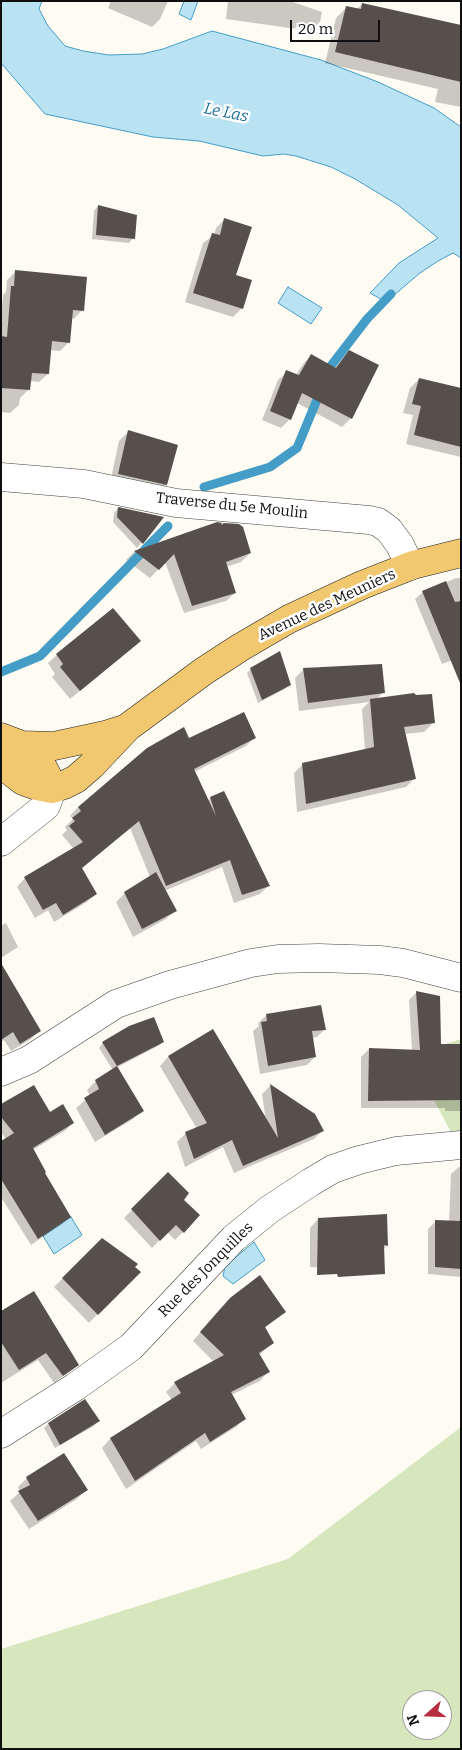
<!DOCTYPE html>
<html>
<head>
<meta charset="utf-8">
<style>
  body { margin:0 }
  #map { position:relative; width:462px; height:1750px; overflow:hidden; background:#fefbf2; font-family:Bitter,serif }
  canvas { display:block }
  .frame { position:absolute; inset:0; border:2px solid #0f0f0f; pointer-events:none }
  .north { position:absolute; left:402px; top:1690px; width:50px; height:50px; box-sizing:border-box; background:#fff; border:1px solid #9f9f9f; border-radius:50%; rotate:250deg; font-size:14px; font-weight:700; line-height:20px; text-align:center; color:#0f0f0f }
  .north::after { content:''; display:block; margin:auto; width:18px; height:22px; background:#b82e40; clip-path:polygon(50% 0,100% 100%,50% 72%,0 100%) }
  .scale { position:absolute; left:290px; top:20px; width:90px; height:22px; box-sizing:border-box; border:2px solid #0f0f0f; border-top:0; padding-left:6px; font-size:15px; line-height:18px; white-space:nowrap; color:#0f0f0f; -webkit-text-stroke:4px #fff; paint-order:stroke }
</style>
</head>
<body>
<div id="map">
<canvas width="462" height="1750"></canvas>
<div class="frame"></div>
<div class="north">N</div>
<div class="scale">20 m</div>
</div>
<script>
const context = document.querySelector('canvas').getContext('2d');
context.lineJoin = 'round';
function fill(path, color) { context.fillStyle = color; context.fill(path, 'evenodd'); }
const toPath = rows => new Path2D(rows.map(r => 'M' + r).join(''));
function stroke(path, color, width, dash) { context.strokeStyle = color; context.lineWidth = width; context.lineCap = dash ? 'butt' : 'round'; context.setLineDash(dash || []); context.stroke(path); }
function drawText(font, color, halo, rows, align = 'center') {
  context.font = font + ' Bitter,serif'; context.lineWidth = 5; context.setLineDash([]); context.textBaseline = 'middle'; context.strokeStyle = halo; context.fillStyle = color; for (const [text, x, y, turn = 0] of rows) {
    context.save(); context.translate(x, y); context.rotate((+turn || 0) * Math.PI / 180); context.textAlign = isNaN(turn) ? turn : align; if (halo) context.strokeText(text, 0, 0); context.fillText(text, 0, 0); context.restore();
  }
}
const green = toPath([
  [461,1039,461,1151,410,1055],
  [461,1427,461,1749,1,1749,1,1649,288,1559],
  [412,1700,442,1700,442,1730,412,1730]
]);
const water = toPath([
  [1,1,42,1,39,9,48,26,65,46,83,51,109,55,142,54,163,49,212,31,321,60,378,82,434,108,461,127,461,258,453,253,438,261,420,273,386,302,370,293,399,263,438,238,398,205,355,179,331,167,296,156,284,154,263,156,199,141,153,137,45,114,1,63,1,1],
  [184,1,198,1,191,20,179,14,184,1],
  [288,287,322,308,311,324,278,303,288,287],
  [71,1217,82,1235,54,1254,43,1236,71,1217],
  [254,1242,265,1260,233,1284,223,1276,225,1266,254,1242]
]);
const shadow = toPath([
  [111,1,168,1,160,19,152,27,108,8],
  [228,1,290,1,322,12,320,22,311,31,226,19],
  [362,4,461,27,461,107,435,102,438,89,325,63,336,18,347,7,357,9],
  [98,206,133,238,129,243,92,239,94,211],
  [224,220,242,308,233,317,185,302,203,243,214,235,216,228],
  [16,271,82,310,74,319,71,318,69,342,60,351,50,350,48,374,39,382,30,381,29,389,20,398,19,405,10,413,1,412,1,320,3,295,6,292,7,280],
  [349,351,351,418,342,427,297,403,290,419,281,428,262,420,278,380,287,372,296,375,303,364,311,355,334,369],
  [419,379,461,389,461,457,406,444,413,415,403,413,410,388],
  [128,432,166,485,157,494,110,483,119,441],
  [118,508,162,517,137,548,113,522,114,513],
  [218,524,218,530,250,553,241,562,226,567,235,593,226,601,184,613,165,562,150,578,126,560,134,552],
  [456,578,461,578,461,657,442,664,415,599,423,592],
  [131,649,70,699,52,677,55,674,48,663,57,655],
  [251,669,289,684,285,689,258,703,247,673],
  [304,669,383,692,376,700,433,723,424,732,404,734,414,779,406,787,297,812,294,773,303,764,365,750,362,709,369,702,299,711,295,678],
  [255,737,246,746,194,772,208,801,210,798,268,886,260,894,234,903,222,867,164,891,175,910,166,919,133,937,116,902,125,893,150,877,130,828,81,869,96,894,87,902,54,922,48,910,35,918,17,887,25,878,74,849,62,835,67,830,65,827,73,819,70,816,78,807,188,740],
  [6,923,18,947,1,958,1,926],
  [1,983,39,1031,31,1039,11,1051,4,1040,1,1042],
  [417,992,440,1045,461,1045,461,1111,445,1111,445,1108,361,1108,361,1057,369,1049,412,1050,409,1000],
  [267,1015,325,1029,317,1037,312,1038,315,1057,307,1065,260,1074,253,1031,259,1026,258,1023],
  [213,1031,266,1121,262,1094,270,1086,322,1131,314,1139,234,1173,223,1147,185,1167,177,1142,186,1133,197,1129,160,1066,168,1057],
  [163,1042,158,1046,116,1068,142,1110,133,1119,95,1142,76,1108,90,1096,87,1090,96,1081,113,1070,99,1048,103,1043],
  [1,1106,49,1114,73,1122,66,1130,33,1150,43,1173,70,1217,62,1224,31,1245,1,1197,1,1143,7,1140,1,1133],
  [459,1167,461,1167,461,1277,428,1274,428,1229,436,1221,449,1222,451,1174],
  [168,1174,182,1200,183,1232,175,1240,167,1232,152,1248,124,1218],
  [318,1219,387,1245,383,1250,375,1271,310,1267,310,1228],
  [102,1240,139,1272,89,1323,54,1287],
  [221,1308,284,1312,265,1328,273,1343,259,1355,268,1372,260,1381,231,1395,244,1419,236,1427,201,1449,196,1441,126,1489,102,1448,110,1439,172,1400,166,1392,175,1383,214,1362,193,1341],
  [1,1312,78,1365,54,1383,38,1360,1,1383],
  [85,1401,98,1421,94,1426,55,1448,44,1428,48,1424],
  [27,1478,86,1490,77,1499,29,1529,10,1501,20,1492,18,1487]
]);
const stream = toPath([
  [326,376,330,367,367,319,391,294],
  [204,487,270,467,297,448,321,390],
  [1,672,40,656,168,526]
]);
const building = toPath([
  [362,3,461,25,461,82,335,52,346,6,361,9],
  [98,205,137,215,135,239,96,235],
  [224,218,252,227,236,275,252,280,243,309,193,293,212,233,220,235],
  [15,270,87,277,84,311,73,310,70,343,52,341,49,374,32,373,30,390,1,388,1,336,7,337,11,286,14,286],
  [349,350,379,365,352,419,302,393,291,420,270,411,286,370,299,375,311,354,336,368],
  [419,378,461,388,461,447,414,435,421,406,412,404],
  [128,430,178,445,167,485,118,474],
  [118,507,164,517,143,544,117,517],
  [217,522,222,523,221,525,224,523,239,524,243,527,251,553,226,562,236,593,192,606,174,554,159,570,134,551],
  [446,581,455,602,461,601,460,683,422,591],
  [113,608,141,641,80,691,60,667,63,664,56,654],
  [280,651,291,685,262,700,250,668],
  [382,664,385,693,308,703,303,668],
  [414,693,416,695,432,694,435,723,404,727,416,779,306,804,302,763,374,747,370,699],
  [244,712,256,738,194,769,216,816,210,797,224,791,270,886,242,895,230,860,166,886,139,821,82,868,97,894,63,915,56,903,43,910,24,877,83,842,69,826,75,821,72,818,81,811,78,807,147,748,184,727,189,738],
  [156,872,177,911,142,929,124,892],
  [1,963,41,1031,20,1044,13,1032,1,1040],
  [416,991,440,996,441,1044,461,1044,461,1100,368,1101,369,1048,420,1050],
  [321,1005,326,1030,312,1031,316,1057,268,1066,261,1022,267,1021,266,1014],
  [154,1017,164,1042,117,1066,102,1042,129,1026],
  [213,1029,278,1138,270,1084,315,1114,324,1131,243,1166,232,1140,194,1159,185,1132,207,1123,168,1056],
  [117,1066,144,1111,105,1135,84,1098,99,1089,95,1080],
  [34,1085,50,1112,63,1104,74,1123,33,1148,46,1172,45,1173,71,1217,38,1239,1,1179,1,1141,14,1133,1,1117,1,1104],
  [168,1172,189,1193,184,1200,200,1215,184,1233,176,1225,160,1241,131,1209],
  [387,1214,388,1246,384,1245,385,1274,338,1277,337,1274,317,1275,318,1218],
  [435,1220,461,1221,461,1269,435,1267],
  [102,1238,138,1264,135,1267,141,1272,98,1315,62,1278],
  [260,1275,286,1312,265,1327,274,1343,259,1353,270,1372,231,1392,246,1419,210,1442,205,1433,135,1481,110,1438,181,1393,174,1382,224,1355,200,1332,230,1298],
  [34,1291,79,1365,63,1376,46,1353,19,1370,1,1342,1,1311],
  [85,1399,100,1421,60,1445,48,1423],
  [64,1453,88,1490,38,1521,18,1491,30,1485,26,1477]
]);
const minor = toPath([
  [1,477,84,484,176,503,369,520,378,522,389,530,400,545,410,566],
  [1,842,46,806,52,789],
  [1,1072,29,1060,116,1004,170,985,251,963,278,959,319,958,380,960,403,963,461,978],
  [1,1434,75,1387,131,1347,234,1238,270,1209,311,1182,333,1169,359,1160,396,1151,461,1145]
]);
const major = toPath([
  [1,737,22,745,39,760,48,777,52,789],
  [22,745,54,746,105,735,127,728],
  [1,764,23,781,37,786,52,789,64,785,76,779,91,766,128,727,204,671,241,647,289,619,362,585,413,565,461,553]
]);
const streetNames = [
  ["Traverse du 5e Moulin",232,506,6],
  ["Avenue des Meuniers",327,605,-25],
  ["Rue des Jonquilles",206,1270,-45]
];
const waterNames = [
  ["Le Las",226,113,11]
];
fill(green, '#d6e7bd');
fill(water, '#b9e2f3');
stroke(water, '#449dc6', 1);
fill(shadow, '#0003');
stroke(stream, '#449dc6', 9);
fill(building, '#574f4c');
stroke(minor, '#424242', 29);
stroke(major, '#202020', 29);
stroke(minor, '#fff', 28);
stroke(major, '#f1c76f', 28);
drawText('15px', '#0f0f0f', '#fff', streetNames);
drawText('italic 16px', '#1e6f9b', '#fff', waterNames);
</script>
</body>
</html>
